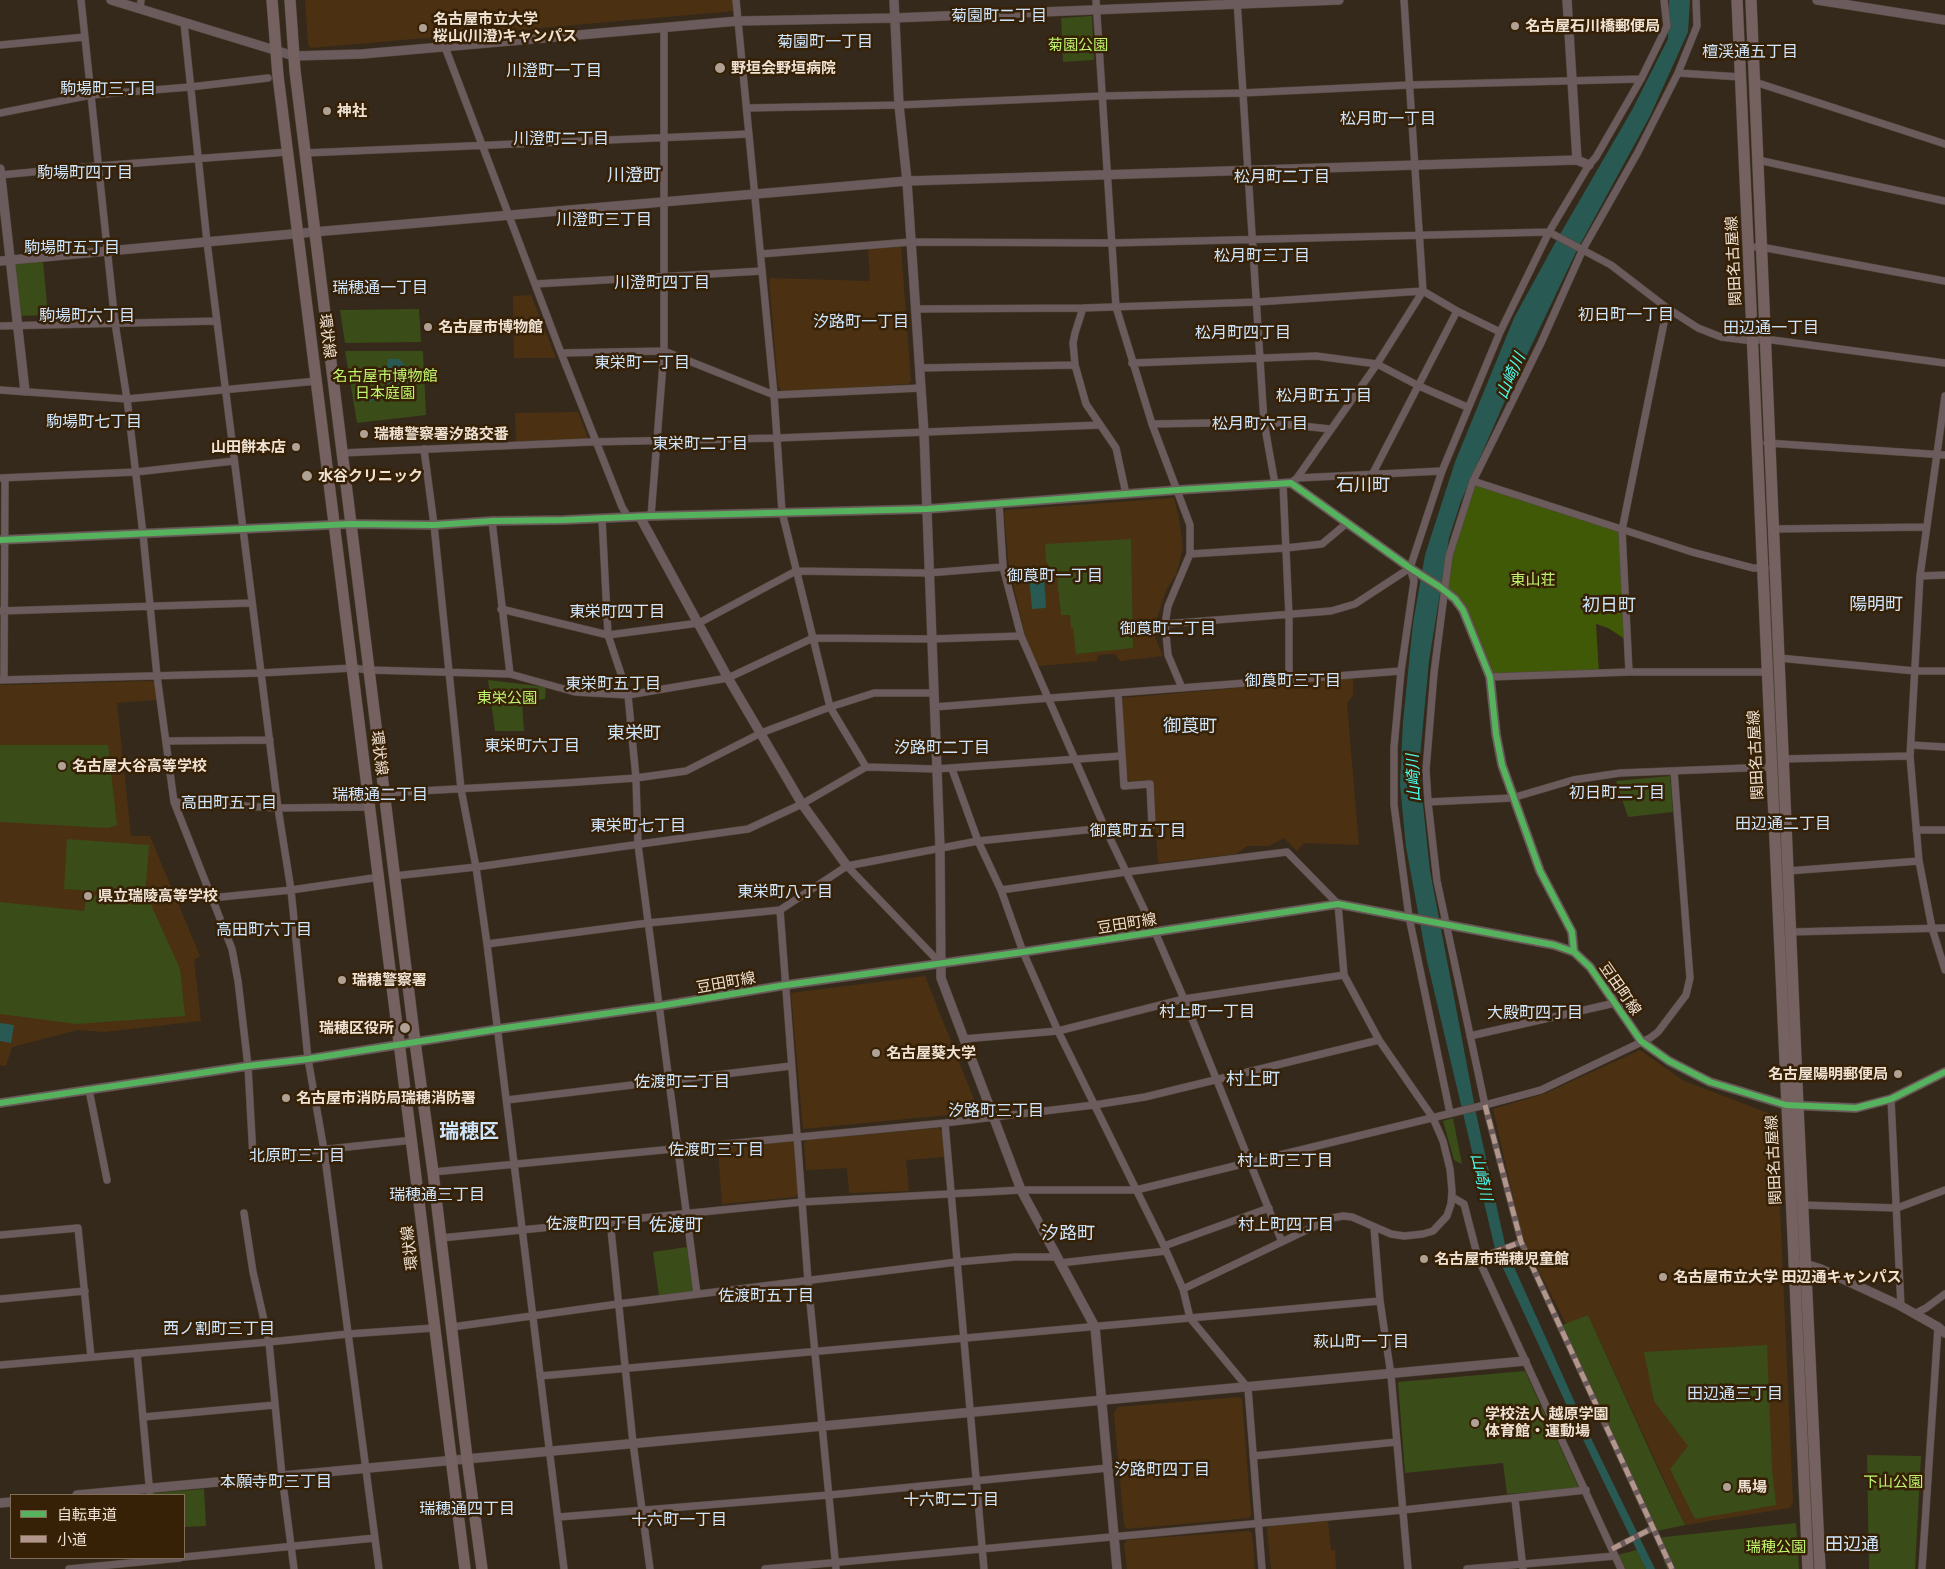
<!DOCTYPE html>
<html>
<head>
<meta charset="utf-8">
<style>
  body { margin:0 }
  #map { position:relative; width:1945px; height:1569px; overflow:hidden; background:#35291b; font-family:Raleway,"Noto Sans JP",sans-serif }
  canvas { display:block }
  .legend { position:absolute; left:10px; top:1494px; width:175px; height:65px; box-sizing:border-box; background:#362006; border:1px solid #806e58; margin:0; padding:6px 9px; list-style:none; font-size:15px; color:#f0e2d3 }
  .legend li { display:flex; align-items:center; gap:10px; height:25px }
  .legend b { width:25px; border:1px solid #806e58 }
</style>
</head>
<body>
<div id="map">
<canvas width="1945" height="1569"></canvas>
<ul class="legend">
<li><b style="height:6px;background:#56b35d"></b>自転車道</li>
<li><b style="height:6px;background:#b2968c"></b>小道</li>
</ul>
</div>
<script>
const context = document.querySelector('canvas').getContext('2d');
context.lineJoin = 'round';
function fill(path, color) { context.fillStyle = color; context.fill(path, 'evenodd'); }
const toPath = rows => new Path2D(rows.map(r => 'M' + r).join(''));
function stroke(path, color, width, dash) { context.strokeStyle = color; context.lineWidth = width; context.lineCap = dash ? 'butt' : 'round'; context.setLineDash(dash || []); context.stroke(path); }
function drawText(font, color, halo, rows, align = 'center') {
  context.font = font + ' Raleway,"Noto Sans JP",sans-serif'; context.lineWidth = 5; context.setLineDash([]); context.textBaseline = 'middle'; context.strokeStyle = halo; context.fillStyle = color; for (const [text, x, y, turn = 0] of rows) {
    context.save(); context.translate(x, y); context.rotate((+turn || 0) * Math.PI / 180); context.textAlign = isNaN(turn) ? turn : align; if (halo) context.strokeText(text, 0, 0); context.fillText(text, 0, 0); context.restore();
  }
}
const built = toPath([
  [305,0,734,0,734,11,311,48,308,45],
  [901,247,911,381,908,384,783,392,778,386,769,278,870,281,868,248],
  [531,295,556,358,514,358,513,296],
  [578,412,588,438,586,440,516,442,515,413],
  [1174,498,1179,518,1183,548,1176,575,1166,590,1156,622,1155,637,1163,656,1120,661,1115,654,1098,655,1097,661,1038,666,1025,635,1009,566,1004,513,1006,510],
  [1353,678,1353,695,1347,704,1359,845,1304,843,1297,851,1284,838,1269,846,1247,846,1236,854,1158,863,1153,783,1150,780,1131,782,1127,779,1122,698],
  [151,681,155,683,156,700,117,703,131,836,150,836,200,956,194,960,201,1021,104,1032,78,1030,12,1047,6,1066,0,1065,0,685],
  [925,976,979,1112,803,1129,791,993],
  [1640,1050,1684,1081,1776,1116,1793,1503,1790,1508,1685,1525,1588,1315,1566,1324,1523,1240,1493,1109,1544,1094],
  [938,1128,943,1131,944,1157,906,1160,909,1191,849,1193,847,1168,806,1170,804,1143,807,1140],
  [791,1141,794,1143,798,1194,795,1197,722,1204,718,1150],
  [1238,1397,1242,1399,1251,1515,1249,1518,1127,1529,1124,1525,1114,1413,1118,1407],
  [1328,1521,1331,1550,1335,1550,1336,1569,1271,1569,1267,1530,1269,1526],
  [1249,1531,1252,1534,1255,1569,1127,1569,1124,1544,1127,1540]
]);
const green = toPath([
  [1092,16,1094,60,1063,62,1061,18],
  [43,261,48,315,18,316,13,263],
  [419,309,421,342,345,343,340,310],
  [345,351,423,351,426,415,357,423],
  [1131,539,1133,648,1076,654,1073,628,1071,628,1070,615,1061,615,1056,568,1050,568,1046,561,1045,544],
  [488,680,546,687,545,699,522,702,524,731,495,731],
  [0,745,108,745,117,825,108,828,0,822],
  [1670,776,1673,812,1628,817,1616,781],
  [67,839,149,845,145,894,64,889],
  [87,895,148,898,180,969,185,1016,77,1024,0,1014,0,902,84,911],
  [1453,1118,1462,1164,1454,1160,1443,1121],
  [687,1247,693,1292,659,1296,653,1252],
  [1588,1315,1659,1471,1685,1525,1657,1531,1562,1325],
  [1767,1345,1772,1468,1776,1505,1695,1519,1670,1469,1688,1446,1654,1401,1644,1352],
  [1525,1371,1579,1488,1507,1494,1503,1463,1405,1473,1398,1382],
  [1867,1455,1921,1456,1915,1569,1869,1569],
  [204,1489,206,1526,184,1527,184,1495,154,1495,154,1493],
  [1796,1523,1799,1569,1667,1569,1655,1538],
  [1637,1550,1646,1569,1624,1569,1617,1555]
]);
const forest = toPath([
  [1473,481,1622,530,1628,641,1608,628,1596,624,1599,673,1490,677,1463,610,1440,587,1446,578]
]);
const water = toPath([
  [1669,0,1690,0,1688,32,1650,116,1577,250,1503,405,1461,501,1449,538,1429,661,1419,767,1430,871,1476,1113,1506,1249,1589,1434,1655,1569,1646,1569,1574,1421,1496,1253,1427,961,1406,847,1400,785,1403,722,1413,623,1425,555,1455,462,1514,318,1555,243,1632,110,1668,39],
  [388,359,399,359,411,371,413,377,410,385,403,391,400,398,388,396,386,386,389,374,386,370],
  [1044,574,1046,608,1032,609,1029,575],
  [0,1023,14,1025,11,1043,0,1041]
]);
const stream = toPath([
  [370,401,378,395,390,391]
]);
const pedestrian = toPath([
  [1485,1105,1521,1242,1672,1569],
  [1478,1258,1521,1242],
  [1612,1549,1653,1528]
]);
const minor = toPath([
  [81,0,115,323,127,399,143,534,157,676,174,802,232,949,238,981,248,1066,253,1157,413,1140],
  [1096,0,1116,307,1152,424,1190,525,1190,554,1168,606,1165,624,1168,655,1182,688],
  [1237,0,1264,422,1275,484],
  [140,9,141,0],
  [184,23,207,242,278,808,291,890,308,1059,324,1150,379,1569],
  [0,45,85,37],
  [445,47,561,353,622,507,628,517],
  [1678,73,1741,77],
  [1755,82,1945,144],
  [747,108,899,105,1102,96,1242,93,1409,85,1641,79],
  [0,113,91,95,190,87,268,78],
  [305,153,749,134],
  [1758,160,1945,201],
  [0,175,97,166,288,152],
  [1748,247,1761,247,1945,281],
  [761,254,911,242,1112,243,1549,232,1611,265,1667,308,1698,328,1721,337,1753,341,1765,339,1945,363],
  [535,284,762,271],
  [1083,308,1075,333,1073,343,1075,365,1086,404,1116,448,1126,494],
  [916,309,1083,308,1257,302,1423,291,1457,311,1500,332],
  [0,326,217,321],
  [561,353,664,351,774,395,921,388],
  [1132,363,1316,356,1377,364,1419,386,1467,407],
  [920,368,1075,365],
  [0,390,127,399,317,381],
  [1945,396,1920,576,1910,756,1919,861,1932,928,1945,970],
  [1152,424,1264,422,1330,429],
  [1767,443,1945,455],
  [424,449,434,525,461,789,476,867,487,944,564,1569],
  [342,453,590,442,778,438,1100,425],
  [1373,473,1457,311],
  [0,478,136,472,234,461],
  [1297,478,1442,471],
  [1473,481,1692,552,1753,568,1765,568],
  [1291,483,1297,478,1377,364,1423,291,1404,0],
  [1283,484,1289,616,1289,680],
  [999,504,1003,567,1021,636,1105,828,1155,932,1184,999,1282,1242],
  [651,516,664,351,664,28],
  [602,519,608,635,628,695,636,778,638,845,697,1294],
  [492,521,510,674],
  [1774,529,1926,527],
  [1190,554,1286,548,1322,544,1347,523],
  [1920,576,1945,575],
  [501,609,608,635,699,623,796,571,928,573,1003,567],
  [0,611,252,603],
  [1165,624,1331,611,1355,604,1410,568],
  [1779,658,1915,671,1945,671],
  [1629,672,1622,530,1667,308],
  [1490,677,1629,672,1767,672],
  [0,680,261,673,353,668,369,670,510,674,575,692,628,695,728,678,813,638,931,639,1021,636],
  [4,680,5,478],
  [934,707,1401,671],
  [167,741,270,740],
  [1911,745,1945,747],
  [1783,759,1910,756],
  [866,767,936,769,1121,756],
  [952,769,978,841,1001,890,1023,952,1058,1031,1164,1246,1183,1289,1190,1318,1248,1388,1262,1569],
  [384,793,564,783,636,778,686,771,761,733,830,707,874,693,933,693],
  [174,802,278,808,371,807],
  [1428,802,1512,798,1573,780,1620,773,1771,767],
  [1916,830,1945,830],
  [847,866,940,963],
  [1788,871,1919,861],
  [394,876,476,867,748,829,802,804,866,767,830,707,782,512,774,395,736,0],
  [1001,890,1126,872,1287,852,1338,904,1344,975,1379,1040,1433,1118,1443,1141,1450,1169,1452,1191,1451,1204,1447,1216,1433,1231,1423,1234,1404,1236,1391,1234,1352,1217,1343,1216,1332,1218,1183,1289],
  [211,898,291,890,380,877],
  [780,910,808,1281,836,1569],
  [1790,932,1945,928],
  [487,944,648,923,780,910,847,866,978,841,1105,828,1152,825,1150,784,1124,786,1118,693],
  [1470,1036,1615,1003],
  [963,1039,1058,1031,1184,999,1344,975],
  [89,1090,107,1180],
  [1891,1099,1901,1307],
  [507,1100,791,1066],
  [1485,1105,1437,881,1428,802,1426,770,1434,673,1449,556,1473,481,1541,343,1583,249,1638,152,1678,73,1697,26,1696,0],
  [1450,1113,1409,917,1394,805,1394,747,1401,671,1414,581,1410,568,1442,471,1500,332,1549,232,1589,165,1596,157,1641,79,1667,26,1664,0],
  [945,1123,984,1569],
  [433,1172,945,1123,1094,1105,1145,1097,1379,1040],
  [1452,1197,1464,1204,1478,1258,1621,1569],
  [1802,1205,1897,1208,1945,1190],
  [244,1213,253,1272,269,1342,282,1476,294,1569],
  [610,1220,633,1443,650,1569],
  [1374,1227,1380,1301,1391,1375,1408,1569],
  [0,1235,78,1228,91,1357],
  [441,1238,802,1202,1021,1190,1136,1190,1485,1105,1541,1090,1650,1038,1658,1032,1686,995,1690,978,1674,771],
  [1164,1246,1269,1208],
  [1060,1263,1166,1251],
  [0,1299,85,1291],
  [1914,1314,1926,1308,1945,1294],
  [452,1327,618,1304,957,1262,1015,1257,1057,1257],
  [137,1353,150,1495],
  [0,1365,269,1342,348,1334,434,1328],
  [540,1376,1380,1301],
  [143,1417,275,1405],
  [1253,1456,1397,1442],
  [1515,1499,1523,1569],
  [559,1517,829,1495,1108,1468],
  [184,1557,375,1538],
  [69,1569,180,1558],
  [765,1569,1403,1510,1586,1490],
  [1467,1569,1615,1556],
  [1922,1569,1938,1327]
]);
const tertiary = toPath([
  [111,0,294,56,362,54,738,21,894,18,1339,0],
  [894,0,899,105,907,181,924,433,940,848,941,978,1021,1190,1095,1327,1117,1569],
  [1567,0,1577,160],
  [1817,0,1945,20],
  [0,169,25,391],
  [0,261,325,231,907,181,1577,160,1589,165],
  [640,517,728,678,802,804,847,866],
  [0,540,351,524,434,525,492,521,564,520,651,516,927,509,1178,490,1291,483,1410,568,1440,587,1455,599,1463,610,1490,677,1496,734,1502,765,1540,871,1572,932,1574,952],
  [0,1103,248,1066,308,1059,498,1029,659,1006,786,985,1023,952,1338,904,1554,945,1574,952,1590,967,1641,1041,1669,1061,1710,1082,1786,1105,1856,1108,1891,1099,1945,1072],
  [1799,1265,1805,1264,1821,1269,1899,1305,1938,1327,1945,1333],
  [77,1495,1525,1361],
  [0,1503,11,1502]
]);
const primary = toPath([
  [272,0,278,76,465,1569],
  [290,0,295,71,415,1042,433,1172,467,1458,482,1569],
  [1737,0,1808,1569],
  [1751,0,1798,1107,1820,1569]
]);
const quiet = toPath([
  [1485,1105,1521,1242,1672,1569],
  [1478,1258,1521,1242],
  [1612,1549,1653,1528]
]);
const cycleway = toPath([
  [0,540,351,524,434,525,492,521,564,520,651,516,927,509,1178,490,1291,483,1410,568,1440,587,1455,599,1463,610,1490,677,1496,734,1502,765,1540,871,1572,932,1574,952],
  [0,1103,248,1066,308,1059,498,1029,659,1006,786,985,1023,952,1338,904,1554,945,1574,952,1590,967,1641,1041,1669,1061,1710,1082,1786,1105,1856,1108,1891,1099,1945,1072]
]);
const markers = [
  [1515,26,5,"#afa193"],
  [423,28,5,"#afa193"],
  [720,68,6,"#afa193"],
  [327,111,5,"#afa193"],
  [428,327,5,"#afa193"],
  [364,434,5,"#afa193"],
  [296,447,5,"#afa193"],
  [307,476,6,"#afa193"],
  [62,766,5,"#afa193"],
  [88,896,5,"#afa193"],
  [342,980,5,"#afa193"],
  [405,1028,6,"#afa193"],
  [876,1053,5,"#afa193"],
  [1898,1074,5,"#afa193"],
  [286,1098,5,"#afa193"],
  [1424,1259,5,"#afa193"],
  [1663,1277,5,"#afa193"],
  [1475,1423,5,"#afa193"],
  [1727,1487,5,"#afa193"]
];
const poiNames = [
  ["名古屋市立大学",433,19],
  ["桜山(川澄)キャンパス",433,36],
  ["名古屋石川橋郵便局",1525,26],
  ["野垣会野垣病院",731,68],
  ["神社",337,111],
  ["名古屋市博物館",438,327],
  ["瑞穂警察署汐路交番",374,434],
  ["山田餅本店",286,447,"right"],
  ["水谷クリニック",318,476],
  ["名古屋大谷高等学校",72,766],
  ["県立瑞陵高等学校",98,896],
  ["瑞穂警察署",352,980],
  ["瑞穂区役所",394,1028,"right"],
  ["名古屋葵大学",886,1053],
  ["名古屋陽明郵便局",1888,1074,"right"],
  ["名古屋市消防局瑞穂消防署",296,1098],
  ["名古屋市瑞穂児童館",1434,1259],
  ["名古屋市立大学 田辺通キャンパス",1673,1277],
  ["学校法人 越原学園",1485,1414],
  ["体育館・運動場",1485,1431],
  ["馬場",1737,1487]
];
const parkNames = [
  ["菊園公園",1078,45],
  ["名古屋市博物館",385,376],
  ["日本庭園",385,393],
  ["東山荘",1533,580],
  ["東栄公園",507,698],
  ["下山公園",1893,1482],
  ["瑞穂公園",1776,1547]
];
const streetNames = [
  ["関田名古屋線",1734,261,-93],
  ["環状線",327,336,83],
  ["環状線",379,753,83],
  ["関田名古屋線",1756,755,-93],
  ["豆田町線",1127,924,-9],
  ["豆田町線",726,983,-10],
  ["豆田町線",1620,989,55],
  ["関田名古屋線",1774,1160,-93],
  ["環状線",410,1248,-97]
];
const neighbourhoodNames = [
  ["菊園町二丁目",999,16],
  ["菊園町一丁目",825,42],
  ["檀渓通五丁目",1750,52],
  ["川澄町一丁目",554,71],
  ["駒場町三丁目",108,89],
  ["松月町一丁目",1388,119],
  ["川澄町二丁目",561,139],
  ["駒場町四丁目",85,173],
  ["松月町二丁目",1282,177],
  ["川澄町三丁目",604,220],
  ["駒場町五丁目",72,248],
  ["松月町三丁目",1262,256],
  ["川澄町四丁目",662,283],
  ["瑞穂通一丁目",380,288],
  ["初日町一丁目",1626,315],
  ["駒場町六丁目",87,316],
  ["汐路町一丁目",861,322],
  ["田辺通一丁目",1771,328],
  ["松月町四丁目",1243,333],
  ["東栄町一丁目",642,363],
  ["松月町五丁目",1324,396],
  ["駒場町七丁目",94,422],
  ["松月町六丁目",1260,424],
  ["東栄町二丁目",700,444],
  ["御莨町一丁目",1055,576],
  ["東栄町四丁目",617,612],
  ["御莨町二丁目",1168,629],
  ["御莨町三丁目",1293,681],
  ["東栄町五丁目",613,684],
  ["東栄町六丁目",532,746],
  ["汐路町二丁目",942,748],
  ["初日町二丁目",1617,793],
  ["瑞穂通二丁目",380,795],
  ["高田町五丁目",229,803],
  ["田辺通二丁目",1783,824],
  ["東栄町七丁目",638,826],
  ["御莨町五丁目",1138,831],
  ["東栄町八丁目",785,892],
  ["高田町六丁目",264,930],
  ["村上町一丁目",1207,1012],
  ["大殿町四丁目",1535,1013],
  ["佐渡町二丁目",682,1082],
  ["汐路町三丁目",996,1111],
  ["佐渡町三丁目",716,1150],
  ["北原町三丁目",297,1156],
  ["村上町三丁目",1285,1161],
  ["瑞穂通三丁目",437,1195],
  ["佐渡町四丁目",594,1224],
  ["村上町四丁目",1286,1225],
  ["佐渡町五丁目",766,1296],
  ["西ノ割町三丁目",219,1329],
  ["萩山町一丁目",1361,1342],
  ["田辺通三丁目",1735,1394],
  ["汐路町四丁目",1162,1470],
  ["本願寺町三丁目",276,1482],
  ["十六町二丁目",951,1500],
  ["瑞穂通四丁目",467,1509],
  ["十六町一丁目",679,1520]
];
const waterNames = [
  ["山崎川",1511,376,-66],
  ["山崎川",1414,778,-93],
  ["山崎川",1481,1177,77]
];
const quarterNames = [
  ["川澄町",634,176],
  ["石川町",1363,486],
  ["陽明町",1876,605],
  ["初日町",1609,606],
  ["御莨町",1190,727],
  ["東栄町",634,734],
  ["村上町",1253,1080],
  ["佐渡町",676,1226],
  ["汐路町",1068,1234],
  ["田辺通",1852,1545]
];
const districtNames = [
  ["瑞穂区",469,1132]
];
fill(built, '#4b3112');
fill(green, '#3a4c18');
fill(forest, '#405906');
fill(water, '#285953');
stroke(stream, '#285953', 2.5);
stroke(pedestrian, '#50473b', 7);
stroke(minor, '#50473b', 8);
stroke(tertiary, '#50473b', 10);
stroke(primary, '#50473b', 12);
stroke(pedestrian, '#6b5b5c', 5.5);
stroke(minor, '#6b5b5c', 7);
stroke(tertiary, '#6b5b5c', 9);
stroke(primary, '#766161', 11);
stroke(quiet, '#b2968c', 5, [10, 5]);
stroke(cycleway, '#56b35d', 6);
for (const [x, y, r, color] of markers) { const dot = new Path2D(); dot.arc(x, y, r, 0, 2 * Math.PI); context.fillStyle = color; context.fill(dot); stroke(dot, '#362006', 2); }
drawText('bold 15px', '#f0e2d3', '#362006', poiNames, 'left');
drawText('15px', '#bef56d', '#362006', parkNames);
drawText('15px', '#f0e2d3', '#362006', streetNames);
drawText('16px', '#cee6fd', '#362006', neighbourhoodNames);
drawText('italic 16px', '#4bfaed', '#362006', waterNames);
drawText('18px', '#cee6fd', '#362006', quarterNames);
drawText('bold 20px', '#cee6fd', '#362006', districtNames);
</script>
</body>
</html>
